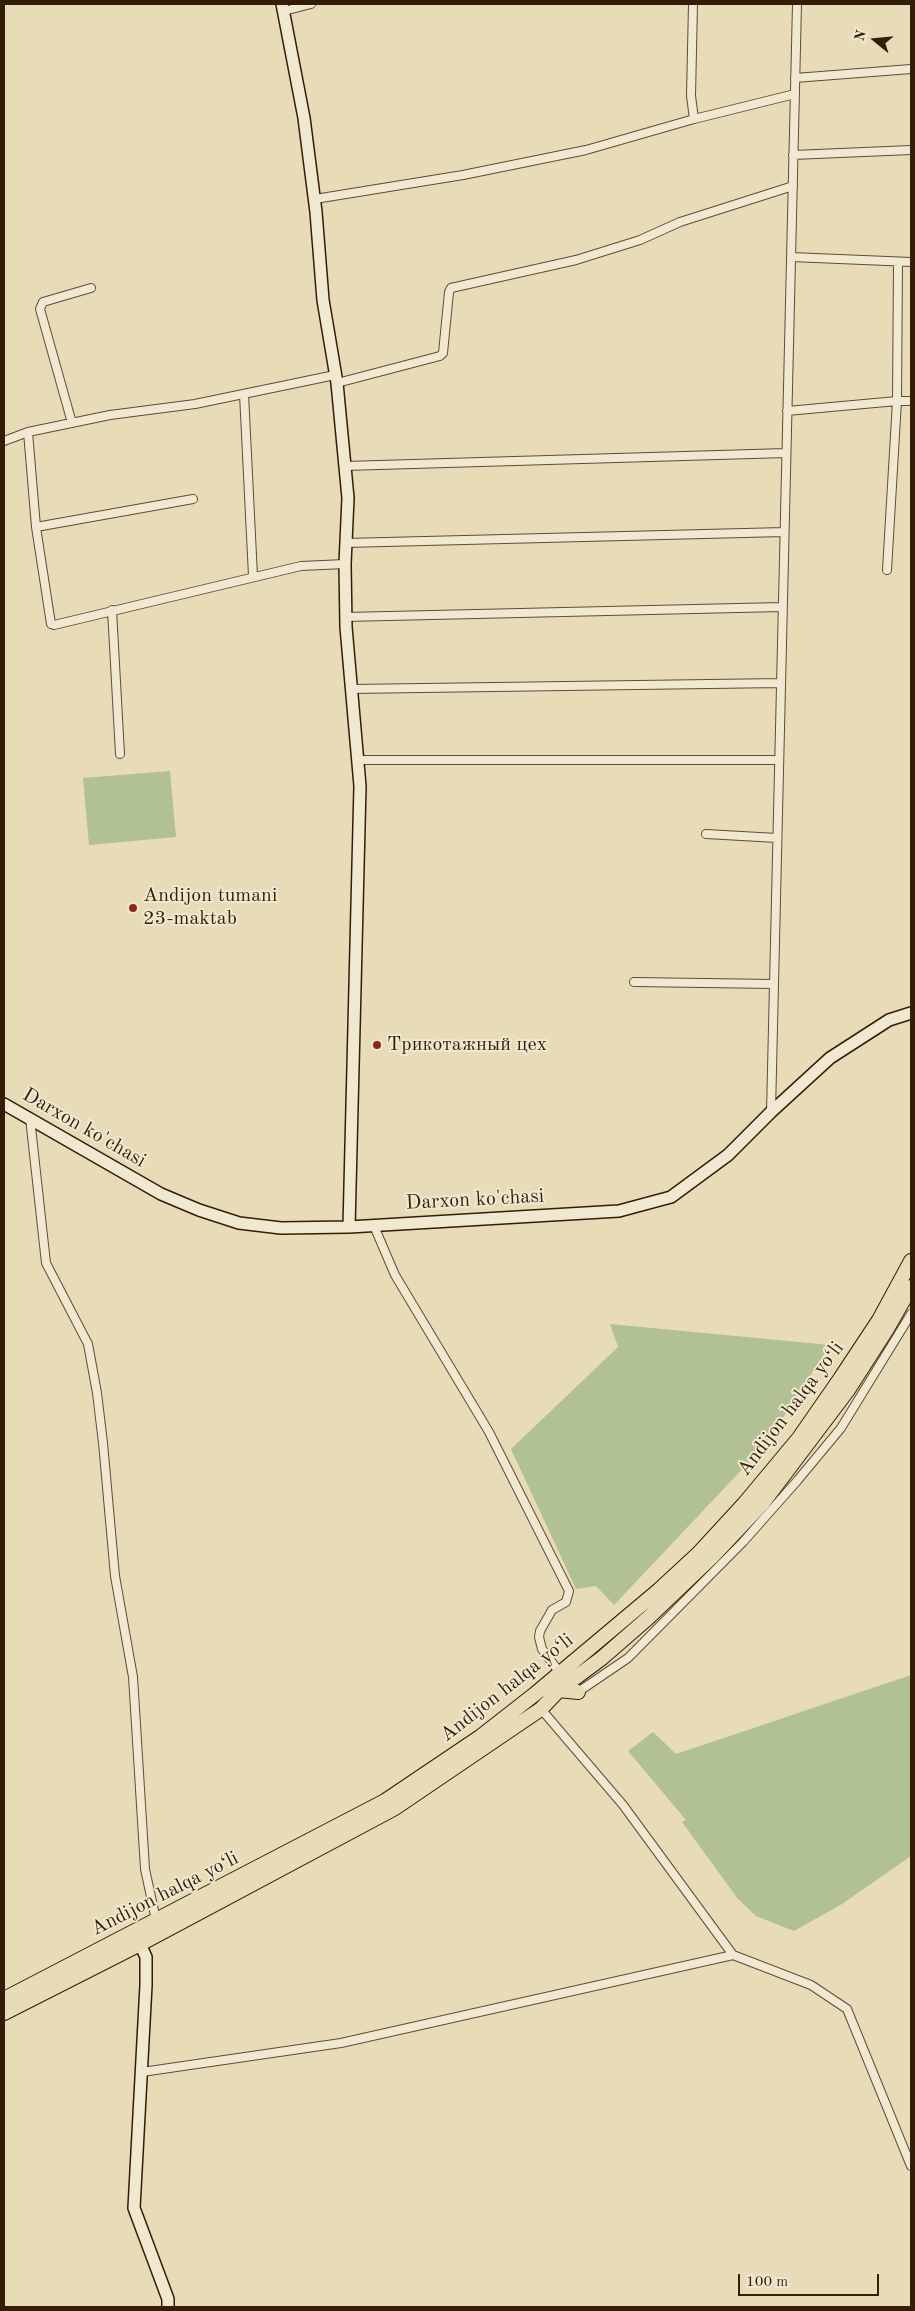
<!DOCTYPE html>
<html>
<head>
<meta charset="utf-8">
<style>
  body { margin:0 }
  #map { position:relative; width:915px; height:2311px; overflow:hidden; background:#e8dbb8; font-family:"Old Standard TT",serif }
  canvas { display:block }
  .frame { position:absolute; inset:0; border:5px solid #341d05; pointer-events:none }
  .north { position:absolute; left:850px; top:15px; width:50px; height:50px; -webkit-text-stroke:4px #f0e8d1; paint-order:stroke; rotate:287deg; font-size:14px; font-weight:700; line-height:20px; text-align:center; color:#341d05 }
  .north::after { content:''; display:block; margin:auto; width:18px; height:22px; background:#341d05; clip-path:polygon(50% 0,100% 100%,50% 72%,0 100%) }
  .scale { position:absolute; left:738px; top:2274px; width:141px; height:22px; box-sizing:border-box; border:2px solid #341d05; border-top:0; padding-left:6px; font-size:15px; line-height:18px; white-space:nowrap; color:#341d05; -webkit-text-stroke:4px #f0e8d1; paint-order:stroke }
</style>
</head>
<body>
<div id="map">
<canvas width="915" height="2311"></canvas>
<div class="frame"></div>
<div class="north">N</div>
<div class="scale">100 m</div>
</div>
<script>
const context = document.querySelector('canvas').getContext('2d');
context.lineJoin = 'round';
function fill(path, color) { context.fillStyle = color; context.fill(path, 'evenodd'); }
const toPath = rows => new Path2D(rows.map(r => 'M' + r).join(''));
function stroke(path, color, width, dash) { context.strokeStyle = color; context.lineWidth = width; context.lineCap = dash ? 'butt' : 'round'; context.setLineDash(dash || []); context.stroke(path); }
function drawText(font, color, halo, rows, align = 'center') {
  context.font = font + ' "Old Standard TT",serif'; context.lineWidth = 4; context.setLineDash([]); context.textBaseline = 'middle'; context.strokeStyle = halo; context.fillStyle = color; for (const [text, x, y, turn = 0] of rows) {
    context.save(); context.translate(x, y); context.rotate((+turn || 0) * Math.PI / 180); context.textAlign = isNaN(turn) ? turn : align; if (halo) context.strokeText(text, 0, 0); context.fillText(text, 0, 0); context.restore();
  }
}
const green = toPath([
  [170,771,176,837,89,845,83,778],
  [610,1324,830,1345,766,1444,614,1605,596,1586,576,1589,511,1449,618,1347],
  [911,1675,911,1856,842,1904,794,1931,756,1916,738,1899,682,1822,686,1820,628,1751,653,1732,676,1754]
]);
const street = toPath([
  [693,4,691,96,694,119],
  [284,11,311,4],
  [795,78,911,69],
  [793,155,911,150],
  [315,199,463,175,586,150,694,119,795,94],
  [791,257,911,262],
  [337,383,440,356,443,353,449,292,451,288,576,260,640,240,680,222,793,186],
  [244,394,253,576],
  [787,411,897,401,911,401],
  [72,423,40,309,43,302,91,288],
  [28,432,36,527,51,624,54,625,301,566,345,564],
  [4,441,28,432,110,415,195,404,335,375],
  [345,466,786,453],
  [36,527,193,499],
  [345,543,784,532],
  [887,570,897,401,898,262],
  [112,610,120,754],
  [345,617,782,607],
  [351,689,781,683],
  [358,760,779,760],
  [706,834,777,838],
  [634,982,774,984],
  [771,1112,797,4],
  [30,1118,46,1263,88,1344,97,1393,103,1443,115,1576,133,1677,145,1869,156,1920],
  [374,1226,395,1275,489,1432,569,1591,566,1602,552,1610,540,1631,539,1637,542,1649,560,1673],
  [578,1692,628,1658,743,1542,797,1481,841,1428,911,1314],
  [541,1709,623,1805,733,1955],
  [142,2072,341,2043,733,1955,811,1985,847,2009,911,2166]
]);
const secondary = toPath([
  [282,4,304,118,316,212,323,300,337,383,348,498,345,564,346,627,360,786,349,1227],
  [4,1104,161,1194,199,1210,239,1223,281,1228,349,1227,619,1211,671,1197,728,1155,771,1112,830,1058,889,1020,911,1013],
  [140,1944,146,1957,146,1985,134,2208,168,2299,168,2307]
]);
const highway = toPath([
  [559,1690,578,1692],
  [4,1999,385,1801,480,1737,535,1694,659,1590,698,1554,744,1504,799,1438,840,1379,879,1320,911,1261],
  [4,2013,140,1944,395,1808,541,1709,559,1690,602,1658,648,1618,712,1557,762,1504,848,1390,887,1329,911,1287]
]);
const markers = [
  [133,908,5,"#8f2418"],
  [377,1045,5,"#8f2418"]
];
const poiNames = [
  ["Andijon tumani",143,896],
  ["23-maktab",143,919],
  ["Трикотажный цех",387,1045]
];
const streetNames = [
  ["Darxon ko'chasi",84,1128,30],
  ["Darxon ko'chasi",475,1200,-3],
  ["Andijon halqa yo‘li",791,1409,-53],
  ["Andijon halqa yo‘li",507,1688,-38],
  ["Andijon halqa yo‘li",165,1894,-27]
];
fill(green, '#b1c193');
stroke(street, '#614c32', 10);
stroke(secondary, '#341d05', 14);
stroke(highway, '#341d05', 16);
stroke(street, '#f0e8d1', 8);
stroke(secondary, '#f0e8d1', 11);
stroke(highway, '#e8dbb8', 14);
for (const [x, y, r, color] of markers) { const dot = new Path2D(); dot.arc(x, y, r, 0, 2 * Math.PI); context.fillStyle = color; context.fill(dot); stroke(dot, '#f0e8d1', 2); }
drawText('20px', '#341d05', '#f0e8d1', poiNames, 'left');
drawText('20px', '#341d05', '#f0e8d1', streetNames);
</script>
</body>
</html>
